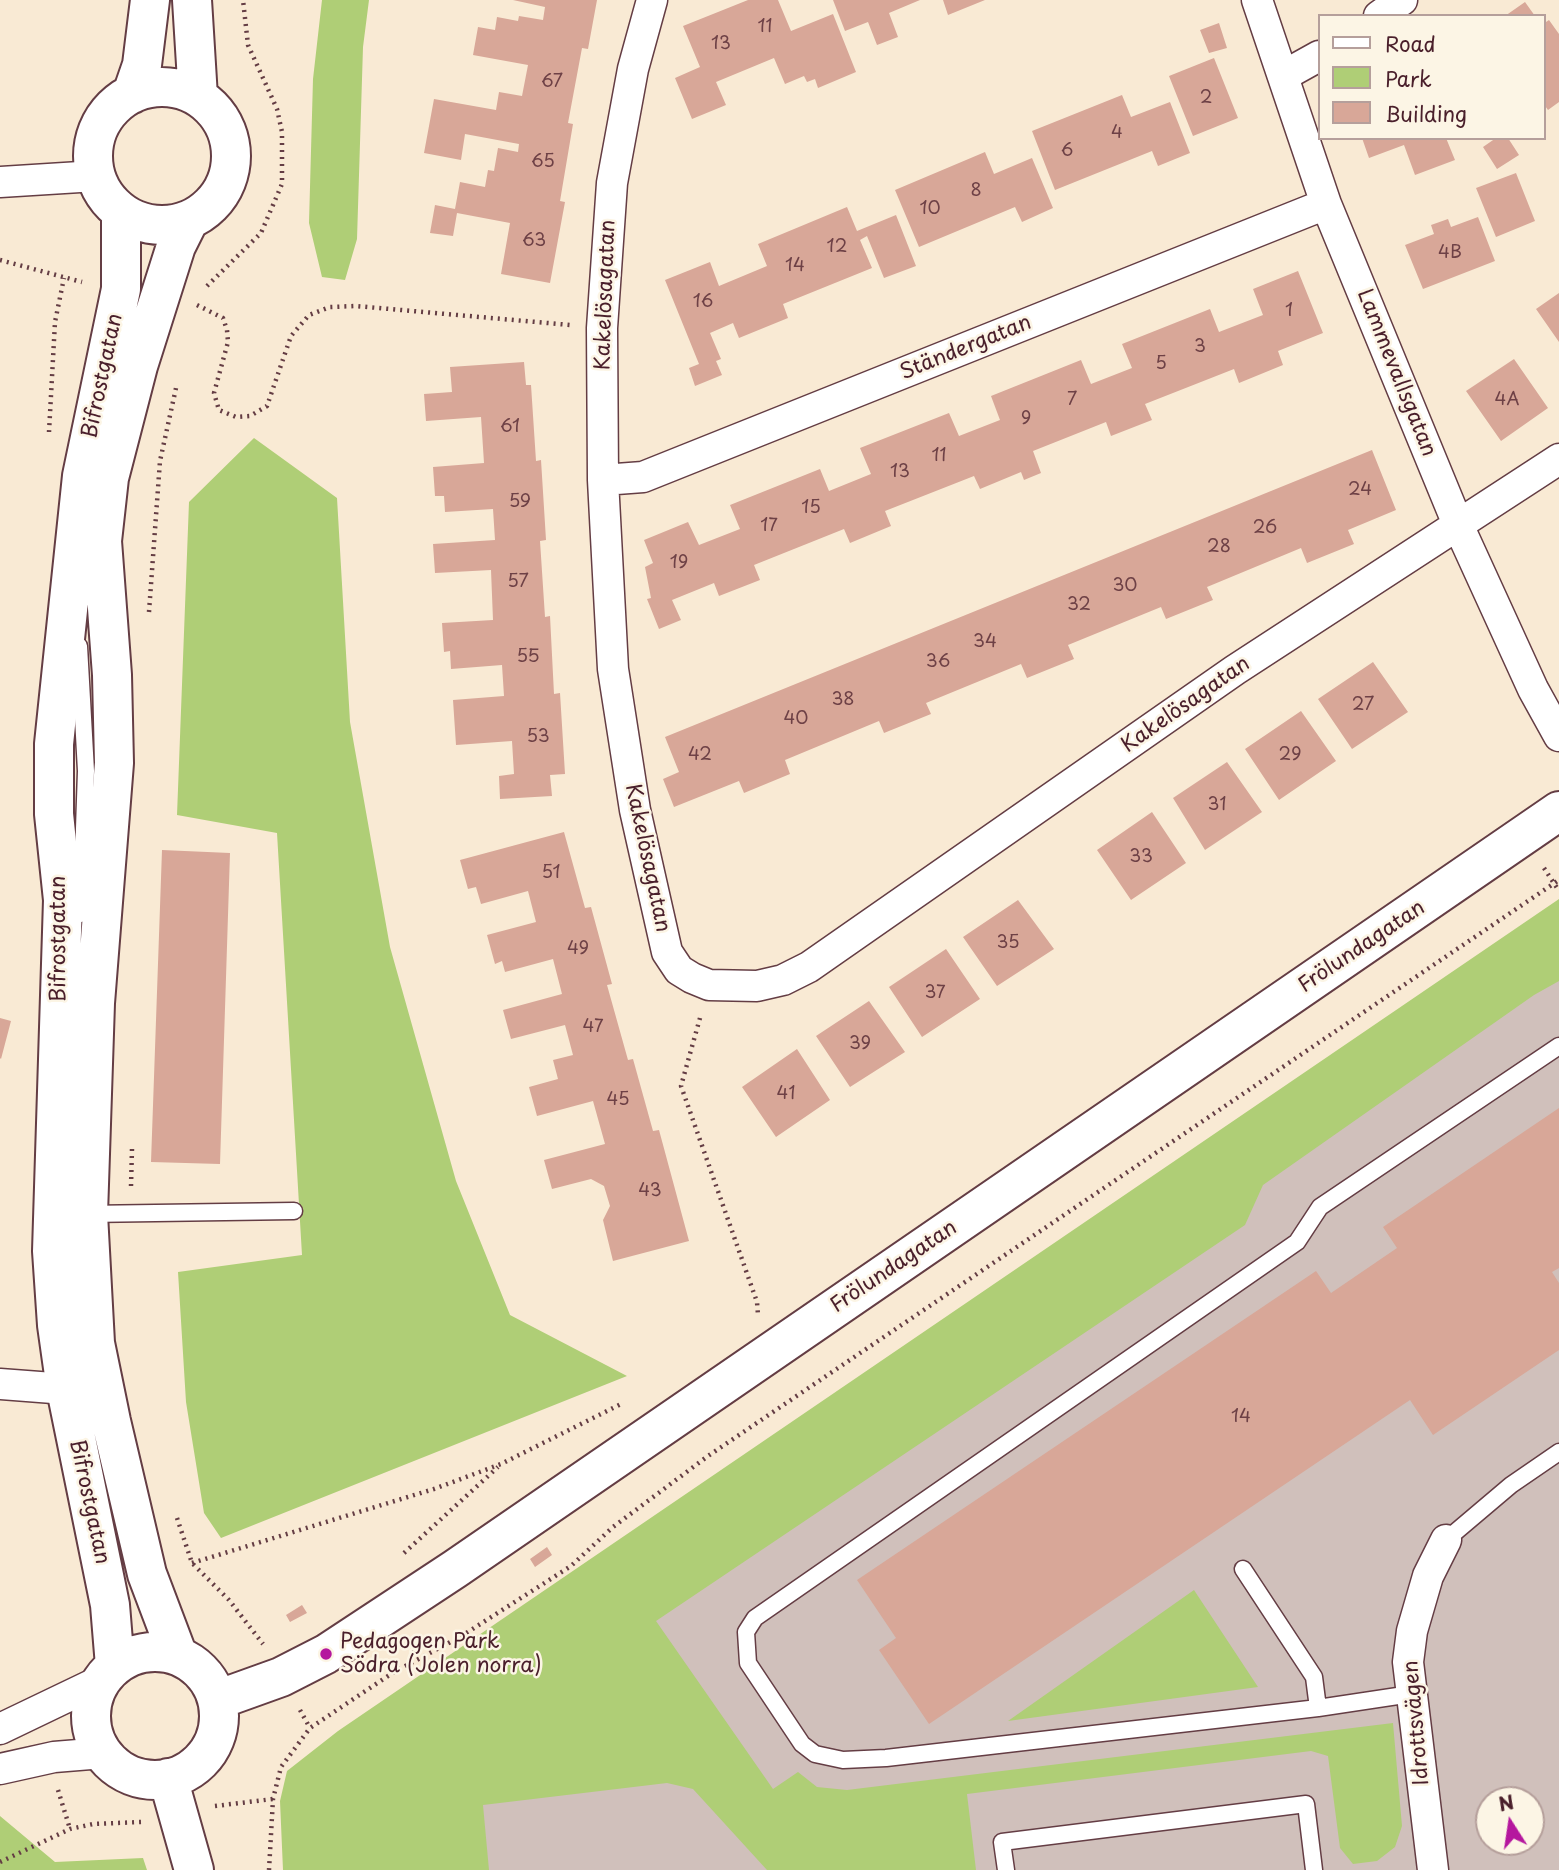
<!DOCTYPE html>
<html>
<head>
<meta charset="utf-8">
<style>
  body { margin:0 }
  #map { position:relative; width:1559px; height:1870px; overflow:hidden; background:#f9ead4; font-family:"Playpen Sans",sans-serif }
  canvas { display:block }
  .legend { position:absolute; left:1318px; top:14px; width:228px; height:126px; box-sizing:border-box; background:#fcf5e5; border:2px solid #b59f9b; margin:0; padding:9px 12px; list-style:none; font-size:21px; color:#4a1f2b }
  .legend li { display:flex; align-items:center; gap:14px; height:35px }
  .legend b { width:35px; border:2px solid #b59f9b }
  .north { position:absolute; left:1475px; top:1786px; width:70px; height:70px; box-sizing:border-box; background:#fcf5e5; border:2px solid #b59f9b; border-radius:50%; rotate:348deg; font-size:19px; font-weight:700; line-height:28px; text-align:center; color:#4a1f2b }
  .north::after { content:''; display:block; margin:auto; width:24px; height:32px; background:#b5179e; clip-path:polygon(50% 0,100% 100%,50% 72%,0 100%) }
</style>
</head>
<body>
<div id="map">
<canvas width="1559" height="1870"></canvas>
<ul class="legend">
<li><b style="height:9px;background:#fff"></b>Road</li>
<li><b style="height:19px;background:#afce76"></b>Park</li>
<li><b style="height:19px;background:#d8a798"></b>Building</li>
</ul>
<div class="north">N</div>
</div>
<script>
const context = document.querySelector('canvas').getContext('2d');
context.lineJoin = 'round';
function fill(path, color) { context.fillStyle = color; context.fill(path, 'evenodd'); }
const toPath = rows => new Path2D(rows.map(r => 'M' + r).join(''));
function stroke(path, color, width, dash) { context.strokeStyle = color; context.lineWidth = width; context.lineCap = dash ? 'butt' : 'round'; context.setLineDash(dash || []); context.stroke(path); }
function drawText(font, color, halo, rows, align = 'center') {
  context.font = font + ' "Playpen Sans",sans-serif'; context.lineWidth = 5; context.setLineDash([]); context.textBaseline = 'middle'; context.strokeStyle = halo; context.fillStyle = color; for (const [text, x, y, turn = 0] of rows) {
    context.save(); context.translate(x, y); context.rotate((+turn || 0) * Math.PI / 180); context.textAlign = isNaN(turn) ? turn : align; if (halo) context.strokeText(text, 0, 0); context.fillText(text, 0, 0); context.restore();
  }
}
const industrial = toPath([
  [1559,905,1559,1870,436,1870,393,1723],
  [1489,1800,1531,1800,1531,1842,1489,1842]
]);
const green = toPath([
  [322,0,369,0,363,47,357,239,345,280,322,277,309,223,313,79],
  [254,438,337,498,350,722,390,947,456,1181,510,1315,627,1376,221,1538,204,1513,186,1402,178,1272,302,1255,277,833,177,815,189,502],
  [1559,899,1559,981,1534,995,1263,1185,1245,1225,656,1621,773,1789,798,1772,817,1787,847,1790,1393,1723,1402,1826,1395,1847,1377,1861,1353,1864,1340,1848,1328,1756,1311,1751,967,1794,976,1870,767,1870,693,1789,667,1783,483,1805,489,1870,283,1870,280,1801,287,1771,338,1731],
  [1194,1590,1258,1687,1008,1721],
  [0,1816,55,1862,143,1858,147,1870,0,1870]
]);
const building = toPath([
  [513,0,597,0,588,49,582,48,568,123,573,124,560,201,565,202,550,283,501,274,510,223,457,213,453,236,430,233,435,205,455,209,460,182,485,187,488,170,494,171,498,148,518,152,519,144,465,134,461,160,424,153,434,99,496,110,499,92,522,96,528,65,473,55,478,27,495,30,497,17,518,21,519,16,543,20,545,7],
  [748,0,778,0,791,31,833,14,856,72,818,88,815,79,807,82,804,76,785,84,774,58,716,82,726,105,692,119,675,78,700,67,683,26],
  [833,0,920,0,889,13,898,37,877,45,868,22,845,31],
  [943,0,985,0,948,15],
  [1525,2,1535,16,1505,16],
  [1549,20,1559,34,1559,102,1548,110,1543,103,1543,24],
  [1219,23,1227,48,1209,53,1200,30],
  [1214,58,1238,118,1193,136,1169,76],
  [1122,95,1131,117,1170,102,1190,153,1158,166,1152,151,1055,190,1032,131],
  [1362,138,1446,138,1455,160,1415,175,1404,145,1369,158],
  [1496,138,1508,138,1519,155,1497,169,1483,147],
  [985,152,994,174,1032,158,1053,208,1022,222,1015,207,919,247,895,190],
  [1516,173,1535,221,1496,237,1476,188],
  [847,207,857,231,896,215,916,266,884,278,867,236,860,240,872,268,783,304,788,318,739,338,733,323,710,333,721,359,716,361,722,375,695,386,689,368,699,364,665,280,710,262,719,286,767,266,758,244],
  [1478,217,1495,261,1423,289,1405,245,1434,234,1431,225,1448,219,1451,227],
  [1298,271,1323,333,1278,351,1283,365,1239,383,1234,369,1145,404,1152,420,1111,436,1106,422,1033,451,1041,473,1024,480,1021,472,980,489,974,476,885,511,891,526,850,543,844,529,754,565,760,580,719,596,714,583,672,600,681,620,659,629,647,599,651,598,645,567,653,563,644,540,688,522,699,545,740,529,730,505,820,469,829,491,871,474,860,448,949,413,959,436,1000,420,991,396,1081,360,1091,384,1132,368,1122,344,1210,309,1219,332,1263,315,1253,289],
  [1559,293,1559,342,1536,309],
  [1514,359,1548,408,1501,441,1466,391],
  [524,362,526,385,531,385,536,461,541,460,546,540,540,541,545,617,550,616,554,694,560,693,565,774,550,775,552,796,500,799,499,776,514,774,512,741,456,745,453,700,504,696,502,665,451,669,450,651,444,652,442,623,493,620,491,570,435,573,433,544,495,540,493,509,445,512,444,496,435,496,433,467,484,463,481,417,426,421,424,394,452,392,450,367],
  [1372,450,1396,510,1348,530,1354,544,1307,563,1301,548,1207,587,1213,600,1166,619,1161,607,1068,645,1074,659,1027,678,1021,664,926,703,931,714,884,733,879,721,785,760,790,774,744,793,739,781,674,807,663,779,679,772,665,737],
  [1373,662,1408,712,1352,749,1318,699],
  [1301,711,1336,761,1279,800,1245,749],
  [1227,762,1262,812,1205,850,1173,798],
  [1152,812,1186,863,1131,900,1097,850],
  [564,832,585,908,591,907,612,984,607,985,628,1060,633,1059,653,1131,659,1130,689,1241,613,1261,603,1220,610,1206,604,1186,591,1179,552,1189,544,1160,605,1144,593,1101,537,1116,529,1087,558,1079,553,1060,573,1055,565,1025,511,1039,503,1010,562,994,553,959,505,972,502,961,495,964,487,935,536,922,528,891,481,904,476,887,468,889,460,860],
  [162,850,230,853,220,1164,151,1162],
  [1018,900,1054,949,997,986,963,937],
  [946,949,980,999,922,1037,889,987],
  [869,1001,905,1052,850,1087,816,1036],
  [0,1018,11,1021,1,1059,0,1058],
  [797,1049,830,1100,776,1137,742,1087],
  [1559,1108,1559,1268,1552,1272,1559,1283,1559,1350,1433,1435,1410,1400,929,1724,879,1650,896,1638,857,1580,1316,1271,1331,1293,1397,1248,1383,1227],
  [547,1547,552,1555,535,1567,530,1559],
  [302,1605,307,1613,290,1622,286,1615]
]);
const path = toPath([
  [0,260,82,282],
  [207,286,261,233,282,184,282,132,277,109,248,45,243,0],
  [197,305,223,318,227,330,228,342,214,393,219,410,236,417,250,416,267,406,291,336,309,315,330,307,356,306,570,325],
  [49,432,55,322,64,278],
  [149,612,160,461,176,388],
  [1544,868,1559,891],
  [700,1018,681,1086,757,1302,758,1315],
  [131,1186,132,1149],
  [177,1518,192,1563,229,1600,263,1644],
  [404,1553,498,1467],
  [192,1563,434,1489,501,1464,623,1403],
  [300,1710,310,1728],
  [58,1790,70,1829],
  [215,1806,273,1799],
  [0,1862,70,1829,93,1824,141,1822],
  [269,1870,273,1799,281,1767,310,1728,394,1672,460,1637,571,1566,613,1527,708,1456,1559,880]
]);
const lane = toPath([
  [79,646,86,771,81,914],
  [86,1214,294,1211],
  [1446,1540,1511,1485,1559,1452],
  [1243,1569,1314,1677,1318,1708],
  [1411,1694,1318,1708,886,1758,843,1760,815,1754,802,1744,748,1663,746,1632,755,1618,1297,1242,1320,1207,1559,1046],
  [1006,1870,1002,1842,1306,1804,1314,1870]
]);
const street = toPath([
  [652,0,633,69,612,183,602,328,603,480,613,669,635,810,667,952,679,970,692,978,709,985,757,986,783,980,809,967,1235,670,1559,459],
  [1257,0,1326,204,1459,527,1533,689,1559,736],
  [1379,16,1402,0],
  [1283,76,1319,56],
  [0,182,96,176],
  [603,480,643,477,1326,204],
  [0,1384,66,1389],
  [0,1729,102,1680],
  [0,1769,54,1757,103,1753],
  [1433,1870,1408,1662,1412,1631,1428,1576,1446,1540]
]);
const secondary = toPath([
  [192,0,198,97],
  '93 156a69 69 0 1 1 138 0a69 69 0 1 1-138 0Z',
  [132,94,142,65,150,0],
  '91 1716a64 64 0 1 1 128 0a64 64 0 1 1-128 0Z',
  [178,1656,147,1574,111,1421,95,1343,88,1214,95,1003,114,763,112,675,102,541,109,478,138,366,176,246,189,220],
  [115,1666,110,1605,66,1389,57,1325,52,1251,63,900,54,814,54,744,82,476,121,289,121,212],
  [217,1700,281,1677,326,1654,455,1569,1559,811],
  [168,1778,194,1870]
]);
const markers = [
  [326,1654,7,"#b5179e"]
];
const numberNames = [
  ["11",765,27],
  ["13",721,44],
  ["67",552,82],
  ["2",1206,98],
  ["4",1117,133],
  ["6",1067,151],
  ["65",543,162],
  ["8",976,191],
  ["10",930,209],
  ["63",534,241],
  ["12",837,247],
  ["4B",1450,253],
  ["14",795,266],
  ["16",703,302],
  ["1",1289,311],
  ["3",1200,347],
  ["5",1161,364],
  ["7",1072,400],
  ["4A",1507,400],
  ["9",1026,419],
  ["61",510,427],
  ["11",939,456],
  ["13",900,472],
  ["24",1360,490],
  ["59",520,502],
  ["15",811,508],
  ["17",769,526],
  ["26",1265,528],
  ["28",1219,547],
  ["19",679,563],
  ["57",518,582],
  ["30",1125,586],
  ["32",1079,605],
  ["34",985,642],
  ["55",528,657],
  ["36",938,662],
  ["38",843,700],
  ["27",1363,705],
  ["40",796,719],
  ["53",538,737],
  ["42",700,755],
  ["29",1290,755],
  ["31",1217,805],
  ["33",1141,857],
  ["51",551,873],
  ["35",1008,943],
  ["49",578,949],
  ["37",935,993],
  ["47",593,1027],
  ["39",860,1044],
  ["41",786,1094],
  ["45",618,1100],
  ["43",650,1191],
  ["14",1241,1417]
];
const streetNames = [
  ["Kakelösagatan",606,295,-88],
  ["Ständergatan",966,348,-22],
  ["Lammevallsgatan",1396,373,68],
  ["Bifrostgatan",103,376,-78],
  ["Kakelösagatan",1186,705,-35],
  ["Kakelösagatan",647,858,78],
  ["Bifrostgatan",59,939,-90],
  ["Frölundagatan",1362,947,-34],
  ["Frölundagatan",894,1267,-34],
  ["Bifrostgatan",89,1502,78],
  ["Idrottsvägen",1417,1723,-95]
];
const poiNames = [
  ["Pedagogen Park",340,1642],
  ["Södra (Jolen norra)",340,1666]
];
fill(industrial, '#d0c0bb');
fill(green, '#afce76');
fill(building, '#d8a798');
stroke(lane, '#643d44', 19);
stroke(street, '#643d44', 33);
stroke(secondary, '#643d44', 42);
stroke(path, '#643d44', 4.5, [2, 5]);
stroke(lane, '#fff', 16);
stroke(street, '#fff', 30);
stroke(secondary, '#fff', 38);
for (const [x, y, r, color] of markers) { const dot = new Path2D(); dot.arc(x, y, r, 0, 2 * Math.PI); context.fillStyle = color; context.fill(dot); stroke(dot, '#fcf5e5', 2.5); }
drawText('18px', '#6e4146', null, numberNames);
drawText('21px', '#4a1f2b', '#fcf5e5', streetNames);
drawText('21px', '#4a1f2b', '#fcf5e5', poiNames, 'left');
</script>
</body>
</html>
